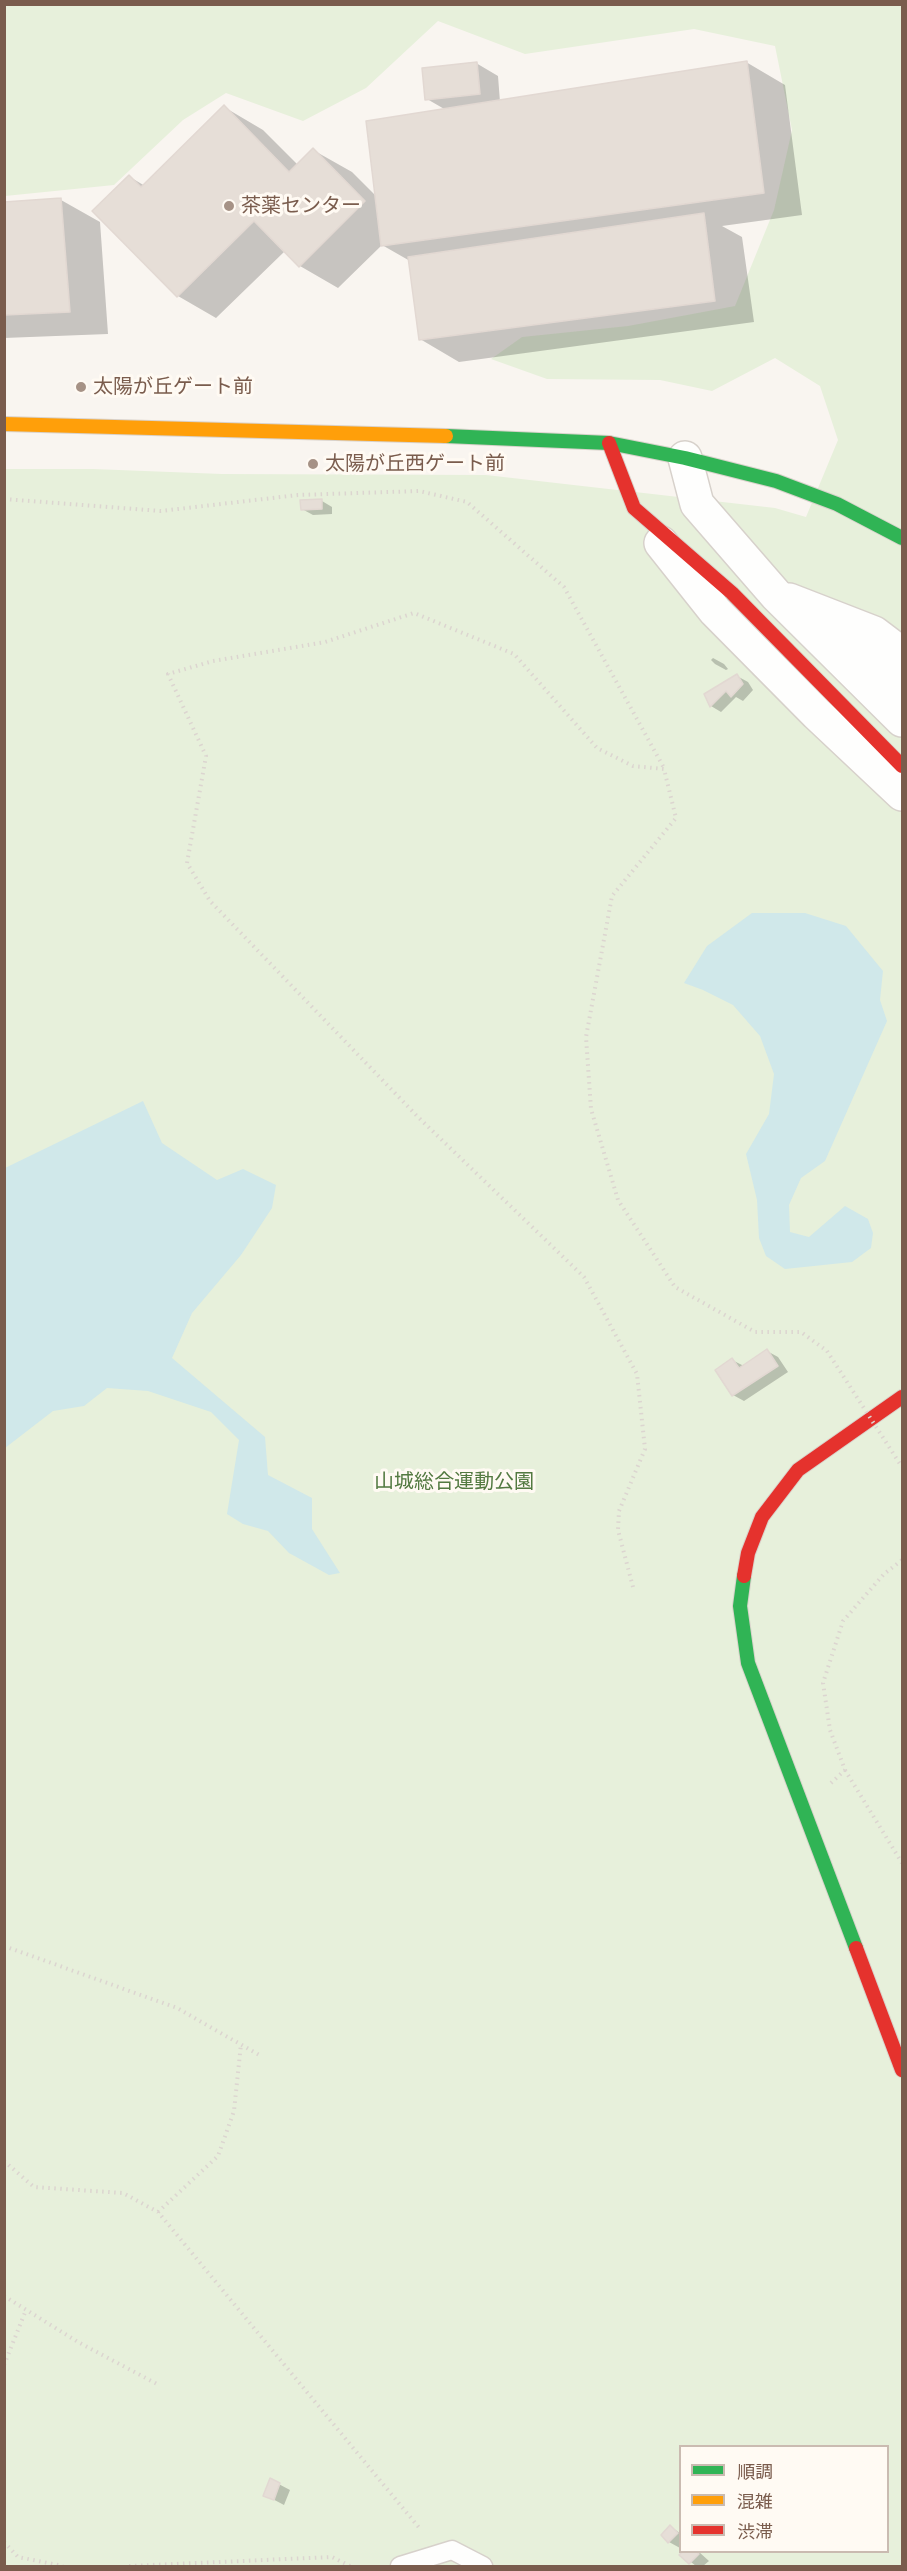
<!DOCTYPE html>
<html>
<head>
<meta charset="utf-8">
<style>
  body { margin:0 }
  #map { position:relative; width:907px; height:2571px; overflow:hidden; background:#f9f5f0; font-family:Arial,"Noto Sans JP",sans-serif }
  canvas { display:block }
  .frame { position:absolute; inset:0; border:6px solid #7a5c4d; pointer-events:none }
  .legend { position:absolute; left:679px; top:2445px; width:210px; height:108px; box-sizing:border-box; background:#fffaf3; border:2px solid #cabbb1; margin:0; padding:8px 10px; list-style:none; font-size:18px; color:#7a5c4d }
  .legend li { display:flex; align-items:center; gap:12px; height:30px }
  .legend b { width:30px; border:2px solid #cabbb1 }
</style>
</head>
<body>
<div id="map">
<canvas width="907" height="2571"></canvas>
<div class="frame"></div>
<ul class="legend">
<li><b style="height:8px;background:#30b455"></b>順調</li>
<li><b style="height:8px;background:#ff9f0a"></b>混雑</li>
<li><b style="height:8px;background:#e5322d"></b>渋滞</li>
</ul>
</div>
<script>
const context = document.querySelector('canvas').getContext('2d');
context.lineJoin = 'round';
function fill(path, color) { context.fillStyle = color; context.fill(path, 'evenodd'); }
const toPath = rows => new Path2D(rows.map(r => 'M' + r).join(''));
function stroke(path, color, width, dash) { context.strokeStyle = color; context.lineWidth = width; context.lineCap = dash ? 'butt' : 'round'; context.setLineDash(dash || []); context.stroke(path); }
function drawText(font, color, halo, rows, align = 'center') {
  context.font = font + ' Arial,"Noto Sans JP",sans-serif'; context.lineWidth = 6; context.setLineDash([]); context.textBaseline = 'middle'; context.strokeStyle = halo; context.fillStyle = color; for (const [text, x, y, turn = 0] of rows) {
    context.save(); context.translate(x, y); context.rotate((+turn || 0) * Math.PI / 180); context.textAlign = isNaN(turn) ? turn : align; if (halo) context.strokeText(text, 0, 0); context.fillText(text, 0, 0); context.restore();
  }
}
const green = toPath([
  [5,5,902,5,902,2566,5,2566,5,469,93,469,222,474,486,475,775,508,806,517,838,440,820,386,775,358,712,391,660,380,547,379,491,359,522,337,628,326,735,306,774,210,792,130,775,46,694,29,525,54,438,21,366,88,303,121,226,93,183,120,114,185,5,196],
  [680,2446,888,2446,888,2552,680,2552]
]);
const water = toPath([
  [752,913,805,913,846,926,883,971,880,1000,887,1021,825,1161,801,1178,789,1205,790,1232,809,1237,845,1206,868,1219,873,1233,871,1248,852,1262,785,1269,766,1256,759,1238,757,1200,746,1154,769,1114,774,1074,760,1036,733,1005,703,990,684,983,707,946],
  [143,1101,162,1143,217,1180,243,1169,276,1185,272,1208,241,1255,192,1313,172,1358,265,1437,268,1475,312,1498,312,1529,340,1573,329,1575,289,1553,268,1531,243,1524,227,1514,239,1440,211,1412,148,1391,107,1388,84,1406,53,1411,5,1448,5,1168]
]);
const shadow = toPath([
  [746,62,785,85,802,215,722,226,742,237,754,322,459,362,420,339,410,261,382,245,338,288,300,266,285,251,216,318,178,296,130,177,145,186,224,107,263,130,298,165,313,150,352,172,377,197,446,110,427,99,476,63,498,76,500,102],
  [61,200,100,222,108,334,4,338,4,204],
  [322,501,332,507,332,514,313,515,302,509],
  [713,658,724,664,728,669,726,670,715,664,711,660],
  [737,676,748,682,753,690,743,701,736,697,721,712,711,706],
  [767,1351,778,1357,788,1372,744,1401,733,1395,732,1360,744,1366],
  [271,2480,290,2490,284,2505,265,2495],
  [671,2527,680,2533,680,2548,669,2542],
  [685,2552,699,2552,709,2561,703,2566,696,2566,682,2555]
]);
const building = toPath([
  [747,61,764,193,381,246,366,121,747,61],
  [477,62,480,94,425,100,422,68,477,62],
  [224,105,289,172,313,148,365,201,299,267,254,221,177,297,92,211,129,175,141,187,224,105],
  [61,198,70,312,4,315,4,202,61,198],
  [704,213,715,301,419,340,408,257,704,213],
  [322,499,322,509,301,510,300,500,322,499],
  [737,674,743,684,731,697,726,691,710,707,704,694,737,674],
  [767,1349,778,1366,732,1396,715,1370,732,1358,739,1368,767,1349],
  [270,2478,280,2483,274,2500,263,2496,270,2478],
  [670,2525,678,2533,668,2543,661,2535,670,2525],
  [682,2552,697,2552,699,2554,689,2564,679,2555,682,2552]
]);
const path = toPath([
  [4,499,161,511,298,495,419,491,467,502,564,587,664,768],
  [633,1587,618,1530,619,1511,645,1449,637,1374,584,1277,418,1117,210,901,187,863,206,756,168,674,213,661,325,642,414,613,514,654,597,748,633,766,664,769,676,818,612,896,586,1037,591,1109,618,1200,675,1287,755,1332,801,1332,827,1351],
  [845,1770,902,1863],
  [831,1783,845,1770,830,1730,823,1683,843,1621,884,1574,902,1560],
  [4,1946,177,2008,261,2056],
  [4,2161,34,2187,123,2193,158,2212,421,2530],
  [158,2212,218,2156,234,2111,241,2044],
  [4,2296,78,2342,157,2384],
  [4,2365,26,2310],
  [4,2542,18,2557,63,2566],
  [129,2566,332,2557,350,2566]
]);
const lane = toPath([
  [400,2566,452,2550,483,2566]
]);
const street = toPath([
  [685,458,697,504,776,595,902,720],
  [661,543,715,611,817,714,902,794],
  [789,600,874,633,902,654],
  [857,641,902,686]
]);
const fast = toPath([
  [446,436,609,443,685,458,776,481,837,504,902,538],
  [744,1576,740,1606,748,1663,856,1948]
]);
const slow = toPath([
  [4,424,446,436]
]);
const jam = toPath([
  [609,443,634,508,732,593,902,766],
  [744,1576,748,1553,762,1517,798,1470,902,1397],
  [856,1948,902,2070]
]);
const pathBridge = toPath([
  [827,1351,902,1467]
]);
const markers = [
  [229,206,6,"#a69286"],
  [81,387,6,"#a69286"],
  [313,464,6,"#a69286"]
];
const poiNames = [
  ["茶薬センター",241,206],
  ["太陽が丘ゲート前",93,387],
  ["太陽が丘西ゲート前",325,464]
];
const parkNames = [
  ["山城総合運動公園",454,1482]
];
fill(green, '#e7f0db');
fill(water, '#d0e8ea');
fill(shadow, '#0003');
fill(building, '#e6ded7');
stroke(building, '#e2d8d2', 1.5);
stroke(lane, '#d7d1cb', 21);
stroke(street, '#d7d1cb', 36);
stroke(fast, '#d9d2cb', 16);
stroke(slow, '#d9d2cb', 16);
stroke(jam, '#d9d2cb', 16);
stroke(path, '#dcd5d0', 4, [1.5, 4.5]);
stroke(lane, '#fefefd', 18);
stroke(street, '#fefefd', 33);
stroke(fast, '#30b455', 14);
stroke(slow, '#ff9f0a', 14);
stroke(jam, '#e5322d', 14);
stroke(pathBridge, '#dcd5d0', 4, [1.5, 4.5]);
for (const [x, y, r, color] of markers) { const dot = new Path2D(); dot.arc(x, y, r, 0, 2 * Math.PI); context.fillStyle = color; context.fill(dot); stroke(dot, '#fffaf3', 2); }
drawText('20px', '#7a5c4d', '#fffaf3', poiNames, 'left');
drawText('20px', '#537a41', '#fffaf3', parkNames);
</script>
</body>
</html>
